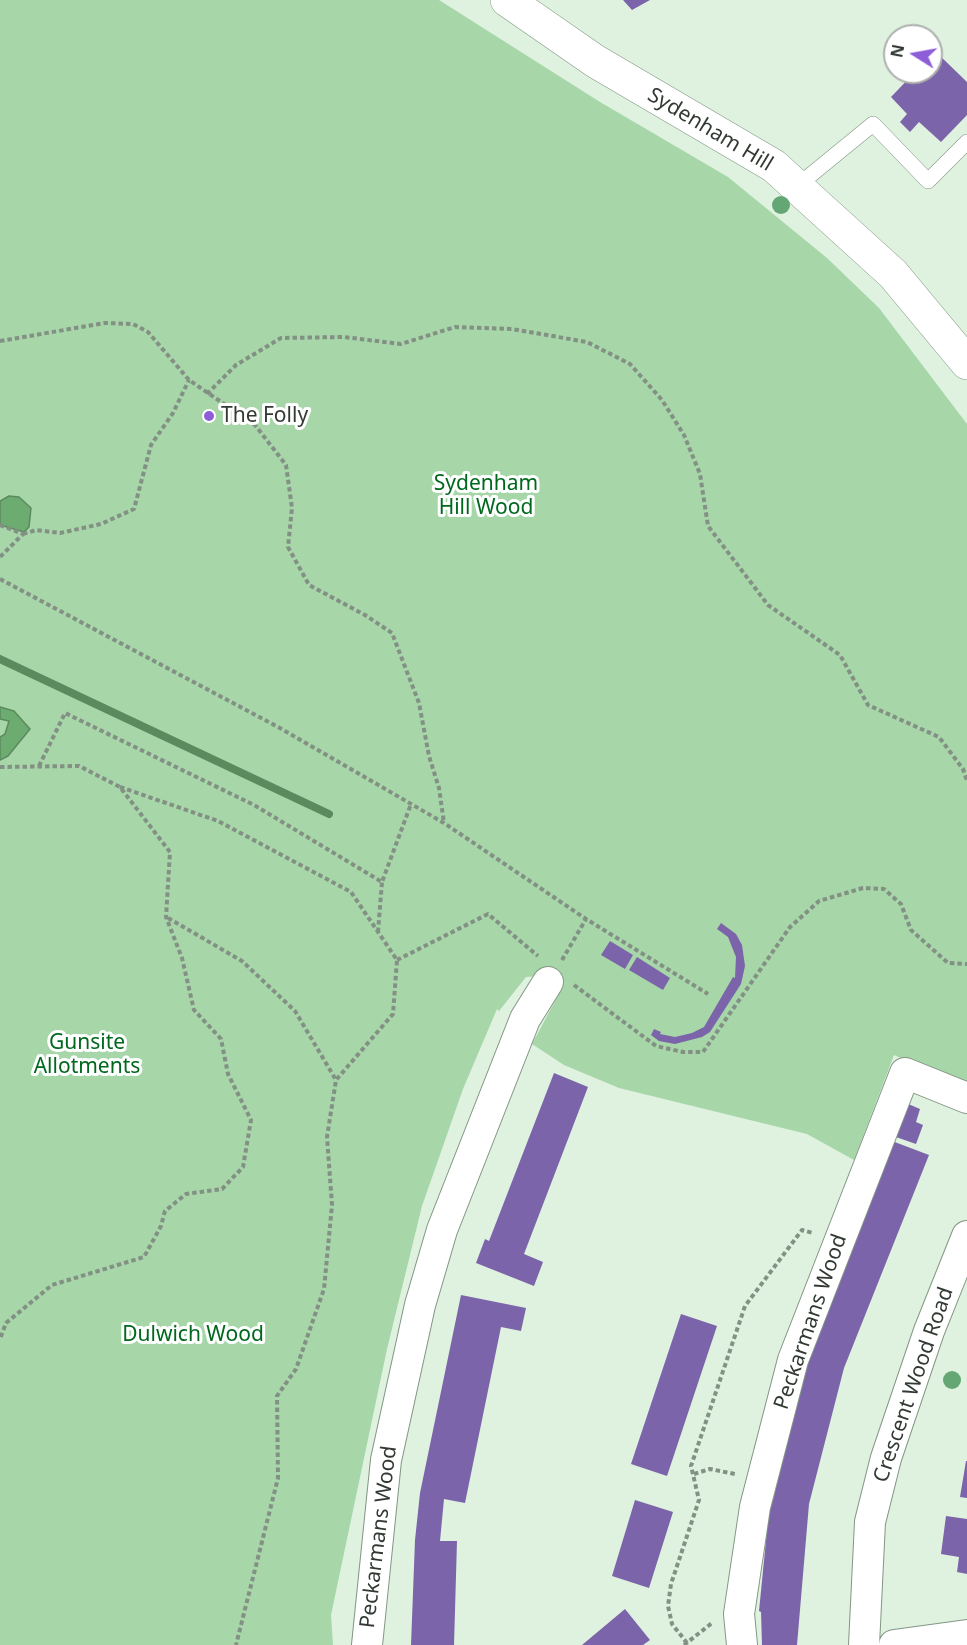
<!DOCTYPE html>
<html>
<head>
<meta charset="utf-8">
<style>
  body { margin:0 }
  #map { position:relative; width:967px; height:1645px; overflow:hidden; background:#def2df; font-family:"Noto Sans",sans-serif }
  canvas { display:block }
  .north { position:absolute; left:883px; top:24px; width:60px; height:60px; box-sizing:border-box; background:#fff; border:2px solid #adb0ad; border-radius:50%; rotate:281deg; font-size:16px; font-weight:700; line-height:24px; text-align:center; color:#323a33 }
  .north::after { content:''; display:block; margin:auto; width:21px; height:27px; background:#8d5ed8; clip-path:polygon(50% 0,100% 100%,50% 72%,0 100%) }
</style>
</head>
<body>
<div id="map">
<canvas width="967" height="1645"></canvas>
<div class="north">N</div>
</div>
<script>
const context = document.querySelector('canvas').getContext('2d');
context.lineJoin = 'round';
function fill(path, color) { context.fillStyle = color; context.fill(path, 'evenodd'); }
const toPath = rows => new Path2D(rows.map(r => 'M' + r).join(''));
function stroke(path, color, width, dash) { context.strokeStyle = color; context.lineWidth = width; context.lineCap = dash ? 'butt' : 'round'; context.setLineDash(dash || []); context.stroke(path); }
function drawText(font, color, halo, rows, align = 'center') {
  context.font = font + ' "Noto Sans",sans-serif'; context.lineWidth = 6; context.setLineDash([]); context.textBaseline = 'middle'; context.strokeStyle = halo; context.fillStyle = color; for (const [text, x, y, turn = 0] of rows) {
    context.save(); context.translate(x, y); context.rotate((+turn || 0) * Math.PI / 180); context.textAlign = isNaN(turn) ? turn : align; if (halo) context.strokeText(text, 0, 0); context.fillText(text, 0, 0); context.restore();
  }
}
const green = toPath([
  [0,0,439,0,600,102,728,177,827,258,879,308,967,424,967,1088,894,1055,854,1160,807,1134,619,1088,564,1065,532,1044,561,990,538,976,526,977,499,1011,497,1009,463,1089,422,1206,387,1349,331,1615,333,1645,0,1645]
]);
const water = toPath([
  [9,496,19,497,31,508,29,527,24,532,0,525,0,501,9,496],
  [0,707,14,711,30,729,8,756,0,760,0,737,5,734,9,721,0,719,0,707]
]);
const stream = toPath([
  [0,659,329,814]
]);
const building = toPath([
  [623,0,650,0,632,10],
  [935,51,967,82,967,115,941,142,919,122,910,132,900,122,907,114,891,97,915,72,931,72,931,55],
  [721,923,736,934,742,945,745,966,741,984,710,1032,702,1037,675,1044,659,1041,651,1035,654,1029,661,1032,660,1034,675,1037,692,1033,704,1027,733,977,735,978,736,957,728,937,717,929],
  [610,941,633,955,625,969,601,955],
  [637,957,670,978,663,990,629,970],
  [554,1073,588,1087,524,1254,543,1262,534,1286,476,1263,485,1239,489,1241],
  [906,1103,920,1109,916,1122,923,1125,916,1144,893,1136],
  [892,1141,929,1155,844,1368,809,1504,797,1645,762,1645,761,1612,759,1611,770,1500,773,1500,806,1358],
  [461,1295,526,1308,521,1331,501,1327,465,1503,444,1499,440,1541,457,1541,454,1645,411,1645,415,1540,420,1493],
  [681,1314,717,1326,667,1476,631,1464],
  [966,1461,967,1461,967,1498,960,1497],
  [635,1500,673,1512,649,1588,612,1576],
  [946,1516,967,1519,967,1574,957,1572,959,1557,941,1554],
  [625,1609,650,1640,643,1645,582,1645]
]);
const path = toPath([
  [0,341,105,323,133,324,148,332,189,380,255,425,286,465,292,508,288,547,309,585,365,615,392,633,419,703,429,756,439,788,444,823],
  [207,394,236,365,281,338,344,337,401,344,455,327,512,329,587,342,630,364,662,400,684,435,700,474,708,526,768,605,840,655,868,705,939,737,963,769,967,781],
  [0,525,23,534,0,557],
  [23,534,36,530,60,533,101,524,134,509,151,445,173,413,189,380],
  [0,579,278,727,444,823,586,919,708,994],
  [39,766,65,713,254,805,382,882,411,804],
  [0,767,79,766,120,787,170,852,166,917,182,958,194,1010,221,1039,228,1074,251,1120,243,1167,222,1189,186,1194,165,1211,161,1226,144,1257,52,1285,6,1323,0,1339],
  [120,787,218,821,351,892,397,960,393,1014,336,1080,327,1137,332,1205,324,1289,296,1369,277,1396,278,1478,236,1645],
  [168,918,242,961,295,1011,336,1080],
  [378,932,382,882],
  [397,960,488,914,538,956],
  [562,960,586,919],
  [574,985,656,1046,683,1052,703,1052,790,927,819,901,863,888,884,889,901,904,911,930,948,963,967,964],
  [694,1474,710,1469,735,1474],
  [687,1643,672,1624,668,1606,671,1584,699,1500,691,1466,745,1306,802,1230,813,1233],
  [684,1645,712,1623]
]);
const service = toPath([
  [796,187,873,124,928,181,967,142]
]);
const minor = toPath([
  [367,1645,386,1460,420,1305,442,1230,525,1019,548,982],
  [742,1645,739,1614,755,1507,793,1360,905,1073,967,1098],
  [864,1645,870,1522,886,1458,929,1331,967,1236],
  [894,1645,967,1635]
]);
const tertiary = toPath([
  [507,0,595,61,774,166,893,274,967,363]
]);
const trees = [
  [781,205],
  [952,1380]
];
const markers = [
  [209,416,6,"#8d5ed8"]
];
const streetNames = [
  ["Sydenham Hill",710,130,31],
  ["Peckarmans Wood",811,1322,-71],
  ["Crescent Wood Road",914,1385,-71],
  ["Peckarmans Wood",379,1537,-83]
];
const poiNames = [
  ["The Folly",221,416]
];
const parkNames = [
  ["Sydenham",486,484],
  ["Hill Wood",486,508],
  ["Gunsite",87,1043],
  ["Allotments",87,1067],
  ["Dulwich Wood",193,1335]
];
fill(green, '#a7d6a9');
fill(water, '#6cac71');
stroke(water, '#5b8a5e', 1.5);
stroke(stream, '#5b8a5e', 8);
fill(building, '#7c64aa');
stroke(service, '#839684', 16);
stroke(minor, '#839684', 32);
stroke(tertiary, '#839684', 34);
stroke(path, '#839084', 4, [4.5, 3]);
stroke(service, '#fff', 15);
stroke(minor, '#fff', 30);
stroke(tertiary, '#fff', 33);
context.fillStyle = '#64a674';
for (const [x, y] of trees) { context.beginPath(); context.arc(x, y, 9, 0, 2 * Math.PI); context.fill(); }
for (const [x, y, r, color] of markers) { const dot = new Path2D(); dot.arc(x, y, r, 0, 2 * Math.PI); context.fillStyle = color; context.fill(dot); stroke(dot, '#fff', 2); }
drawText('21px', '#323a33', '#fff', streetNames);
drawText('21px', '#323a33', '#fff', poiNames, 'left');
drawText('21px', '#00681d', '#fff', parkNames);
</script>
</body>
</html>
